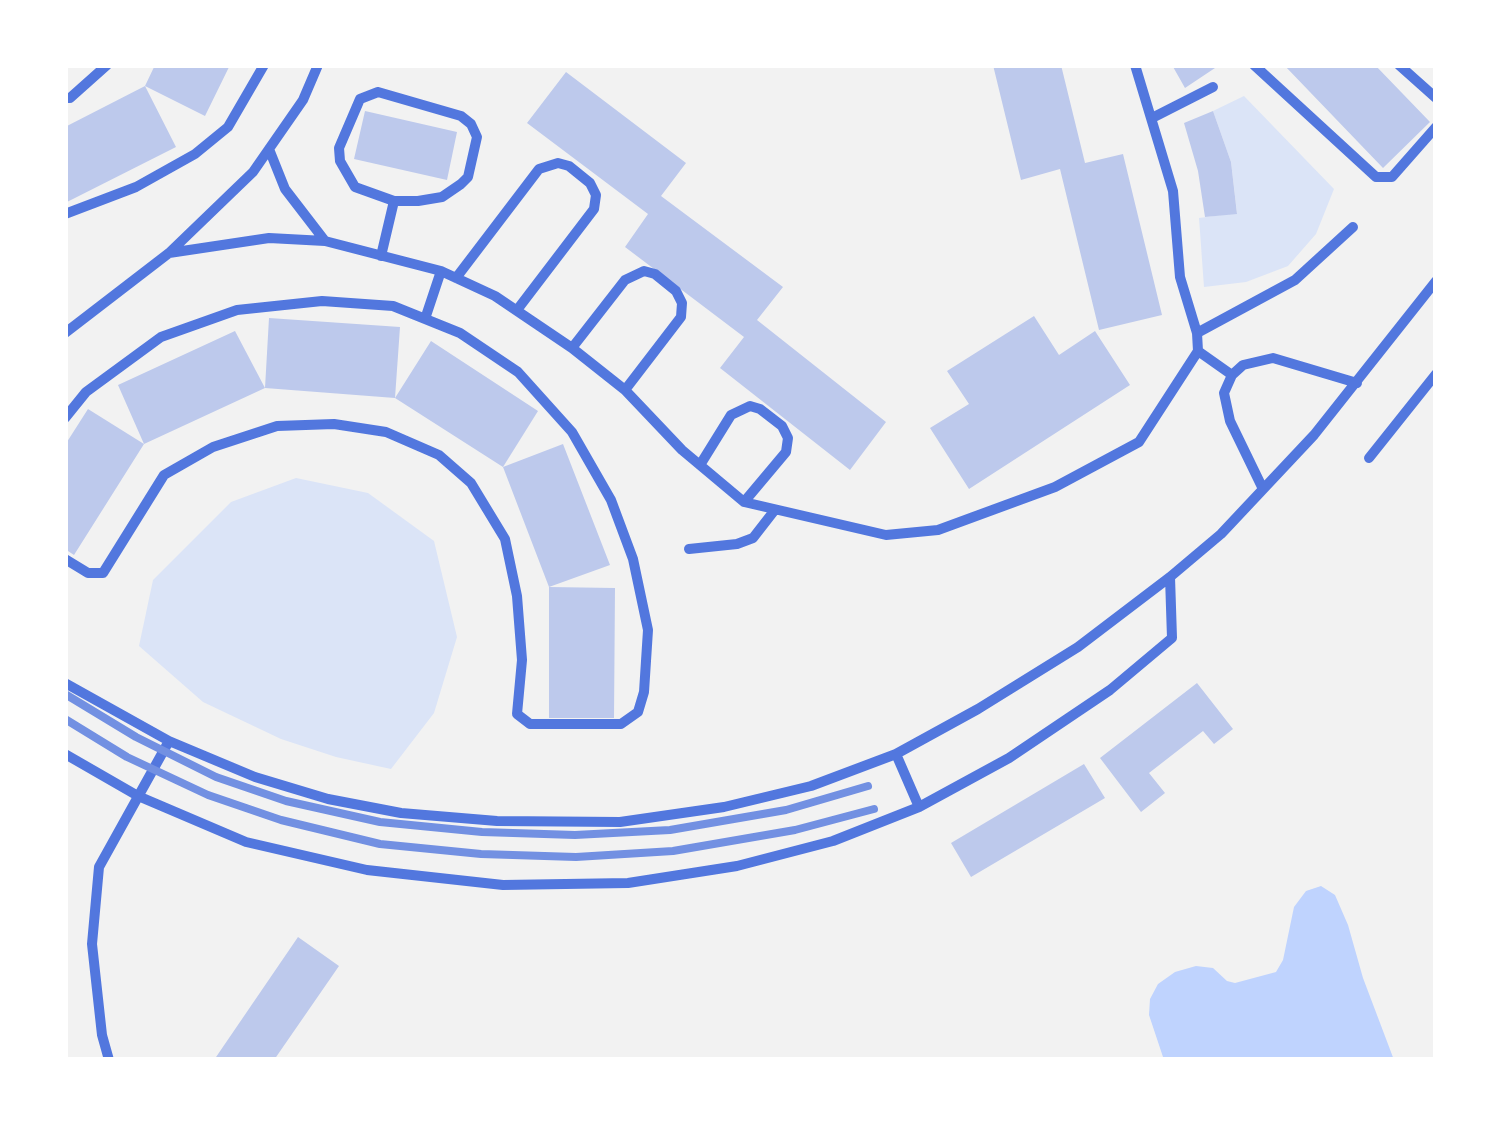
<!DOCTYPE html>
<html>
<head>
<meta charset="utf-8">
<style>
  body { margin:0 }
  #map { position:relative; width:1501px; height:1125px; overflow:hidden; background:#f2f2f2; font-family:Signika,sans-serif }
  canvas { display:block }
  .frame { position:absolute; inset:0; border:68px solid #fff; pointer-events:none }
</style>
</head>
<body>
<div id="map">
<canvas width="1501" height="1125"></canvas>
<div class="frame"></div>
</div>
<script>
const context = document.querySelector('canvas').getContext('2d');
context.lineJoin = 'round';
function fill(path, color) { context.fillStyle = color; context.fill(path, 'evenodd'); }
const toPath = rows => new Path2D(rows.map(r => 'M' + r).join(''));
function stroke(path, color, width, dash) { context.strokeStyle = color; context.lineWidth = width; context.lineCap = dash ? 'butt' : 'round'; context.setLineDash(dash || []); context.stroke(path); }
const green = toPath([
  [1244,96,1334,189,1316,234,1288,266,1246,282,1204,287,1199,218,1237,213,1231,162,1213,111],
  [296,478,368,493,434,541,457,637,434,713,391,769,336,757,281,739,203,702,139,646,153,580,231,502]
]);
const water = toPath([
  [1321,886,1335,895,1348,925,1363,978,1394,1060,1164,1060,1149,1015,1150,999,1158,984,1175,972,1196,966,1213,968,1227,981,1235,983,1276,972,1283,960,1294,907,1306,891]
]);
const building = toPath([
  [155,65,230,65,205,116,145,86],
  [993,65,1061,65,1085,163,1123,154,1162,315,1099,330,1060,169,1021,180],
  [1172,65,1213,65,1215,68,1185,88],
  [1284,65,1375,65,1430,122,1383,168],
  [566,72,686,163,661,196,783,287,757,320,886,422,850,470,720,368,744,337,625,247,648,214,527,123],
  [145,86,176,147,65,203,65,127],
  [365,111,457,132,447,180,354,159],
  [1213,111,1231,162,1237,214,1205,217,1198,171,1184,123],
  [1034,316,1059,355,1095,331,1130,385,969,489,930,428,969,404,947,371],
  [269,318,400,327,395,398,265,388],
  [235,331,265,388,144,444,118,385],
  [431,341,538,411,503,467,563,444,610,565,549,587,503,467,395,398],
  [88,409,144,444,74,555,65,549,65,445],
  [549,587,615,588,614,718,549,718],
  [1197,683,1233,729,1214,744,1203,731,1149,773,1165,793,1141,812,1100,758],
  [1084,764,1105,798,971,877,951,843],
  [298,937,339,966,274,1060,214,1060]
]);
const minor = toPath([
  [1135,65,1173,191,1180,277,1197,333,1198,351,1232,375],
  [1254,65,1376,177,1392,177,1436,127],
  [1399,65,1436,98],
  [378,92,461,116,471,124,477,137,468,177,461,184,442,197,418,201,394,201,355,187,340,161,339,148,360,99,378,92],
  [65,98,70,98,107,65],
  [1152,118,1213,87],
  [269,149,285,189,325,241],
  [65,214,136,187,195,154,228,127,264,65],
  [169,253,269,238,325,241,441,271,495,296,572,348,625,390,682,450,744,502,886,535,938,530,1055,487,1139,442,1198,351],
  [381,256,394,201],
  [456,278,539,169,558,163,569,166,590,183,596,195,594,209,517,310],
  [425,319,441,271],
  [65,333,169,253,253,172,303,100,318,65],
  [1197,333,1295,280,1353,227],
  [572,348,625,280,644,271,655,274,676,291,682,303,681,317,625,390],
  [65,418,86,392,161,337,237,310,322,301,393,306,460,333,518,372,572,432,611,500,633,559,648,630,644,692,638,712,621,724,530,724,517,714,522,660,517,596,505,539,471,483,439,455,386,432,334,424,277,426,213,447,164,475,103,573,88,573,65,559],
  [1369,458,1436,374],
  [700,465,731,415,750,406,760,409,782,426,788,438,786,452,744,502],
  [1263,489,1230,421,1224,393,1232,375,1243,365,1273,358,1357,383],
  [689,549,737,544,753,538,774,511],
  [65,683,169,741,255,777,328,799,401,813,497,821,620,822,724,807,811,786,896,754,978,709,1078,647,1170,577,1221,534,1314,435,1436,281],
  [65,754,138,796,246,842,367,870,503,885,628,883,737,866,833,841,919,807,1009,758,1110,690,1172,638,1170,577],
  [896,754,919,807],
  [109,1060,102,1035,92,944,99,867,169,741]
]);
const rail = toPath([
  [65,694,136,737,216,777,286,801,380,822,482,832,575,835,670,830,786,810,868,786],
  [65,719,127,757,208,795,281,820,380,844,481,854,576,857,673,851,795,830,874,809]
]);
fill(green, '#dbe4f7');
fill(water, '#bfd3fe');
fill(building, '#bdc9ec');
stroke(minor, '#5277de', 10);
stroke(rail, '#7290e2', 8);
</script>
</body>
</html>
